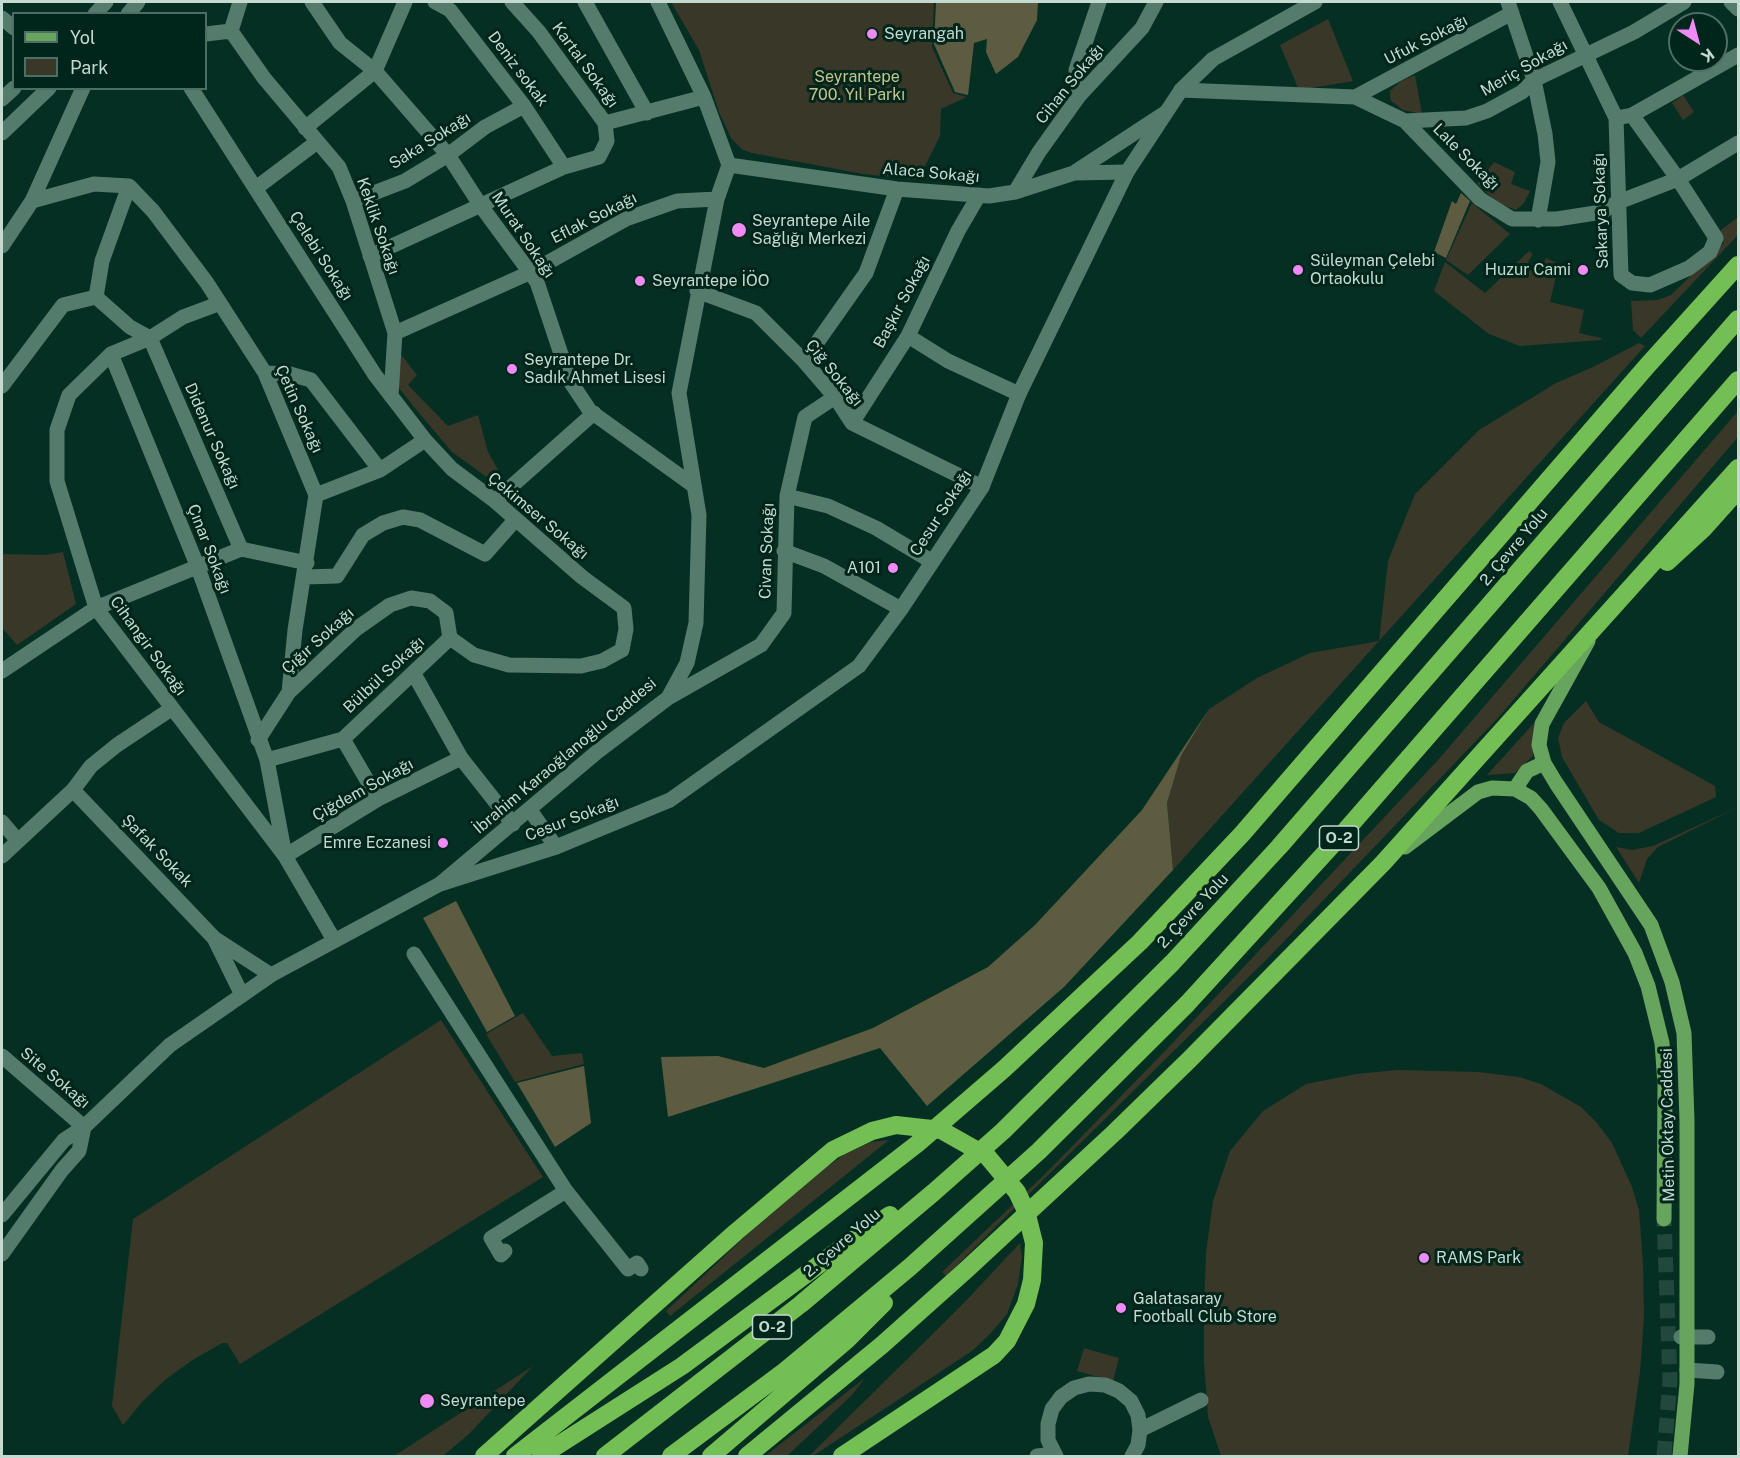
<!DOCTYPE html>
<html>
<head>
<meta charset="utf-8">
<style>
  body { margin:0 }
  #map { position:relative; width:1740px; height:1458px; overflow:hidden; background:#062f23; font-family:"Public Sans",sans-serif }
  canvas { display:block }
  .frame { position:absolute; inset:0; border:3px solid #c4d9d0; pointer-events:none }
  .legend { position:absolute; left:12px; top:12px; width:195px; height:78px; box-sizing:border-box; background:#00251a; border:2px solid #4e6d63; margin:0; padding:8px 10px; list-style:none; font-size:18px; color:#c4d9d0 }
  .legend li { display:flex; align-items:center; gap:12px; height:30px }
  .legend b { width:30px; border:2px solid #4e6d63 }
  .north { position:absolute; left:1668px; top:12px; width:60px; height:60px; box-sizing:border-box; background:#00251a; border:2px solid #4e6d63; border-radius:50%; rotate:144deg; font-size:16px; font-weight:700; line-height:24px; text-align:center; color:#c4d9d0 }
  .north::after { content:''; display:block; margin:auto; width:21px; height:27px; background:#f08bf5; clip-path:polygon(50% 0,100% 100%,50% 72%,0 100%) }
</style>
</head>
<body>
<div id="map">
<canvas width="1740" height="1458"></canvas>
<div class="frame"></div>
<ul class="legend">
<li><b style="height:8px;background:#67a45d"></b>Yol</li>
<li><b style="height:16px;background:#383728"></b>Park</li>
</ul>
<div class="north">K</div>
</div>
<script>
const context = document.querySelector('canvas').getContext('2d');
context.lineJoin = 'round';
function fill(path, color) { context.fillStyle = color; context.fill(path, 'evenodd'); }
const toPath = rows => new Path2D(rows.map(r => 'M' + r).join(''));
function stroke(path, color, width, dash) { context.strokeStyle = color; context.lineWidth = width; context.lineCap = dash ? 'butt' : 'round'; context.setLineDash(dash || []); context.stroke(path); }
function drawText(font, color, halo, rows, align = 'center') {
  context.font = font + ' "Public Sans",sans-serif'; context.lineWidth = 6; context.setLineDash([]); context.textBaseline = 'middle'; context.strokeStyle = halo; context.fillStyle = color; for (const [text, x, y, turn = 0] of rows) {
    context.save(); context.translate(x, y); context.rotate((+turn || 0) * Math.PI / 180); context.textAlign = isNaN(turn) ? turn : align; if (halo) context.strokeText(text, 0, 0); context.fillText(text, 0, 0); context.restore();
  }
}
const green = toPath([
  [671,2,934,2,932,47,953,93,967,97,941,109,940,136,918,180,863,174,752,153,743,150,731,138,719,112,699,50],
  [1328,19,1353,81,1299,90,1280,45],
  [1415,75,1422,114,1403,110,1391,101,1390,96,1390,91,1401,81],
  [1683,95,1694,112,1683,120,1672,103],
  [1494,162,1515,172,1511,184,1530,191,1524,203,1516,210,1498,203,1477,184],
  [1472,203,1510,234,1468,275,1446,260],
  [1738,217,1738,235,1641,338,1633,330,1631,301,1658,300,1671,295,1724,243,1717,233],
  [1529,251,1533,254,1528,262,1541,268,1546,258,1559,264,1550,302,1584,310,1579,333,1601,338,1601,340,1520,346,1489,334,1434,291,1445,262,1485,293],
  [1639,343,1645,346,1379,641,1173,870,1167,803,1181,756,1209,709,1257,678,1310,653,1379,641,1388,561,1415,494,1479,430,1556,383,1593,367],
  [399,352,417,375,408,385,448,426,478,415,488,452,505,482,495,483,452,452,414,407,395,383],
  [1738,411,1738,437,1497,719,1268,958,946,1276,942,1272,1044,1175,1164,1052,1438,760],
  [63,552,76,604,17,645,2,628,2,554,45,555],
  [1586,701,1599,722,1715,786,1716,797,1639,833,1619,833,1599,820,1562,757,1558,738,1564,723],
  [1534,723,1533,756,1515,773,1487,775],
  [1738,807,1658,847,1647,859,1639,883,1616,847,1632,850,1653,846],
  [523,1013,552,1056,582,1053,584,1064,515,1082,486,1034],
  [441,1020,543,1177,240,1364,227,1343,222,1343,191,1361,165,1380,143,1401,123,1425,112,1406,133,1219],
  [1397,1070,1479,1072,1519,1077,1541,1084,1581,1107,1597,1123,1612,1143,1632,1187,1639,1210,1643,1264,1644,1318,1640,1372,1628,1456,1221,1456,1208,1417,1204,1361,1204,1307,1206,1253,1213,1201,1230,1151,1263,1111,1306,1084,1356,1074],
  [889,1140,670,1316,666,1311,751,1231,827,1167,845,1154,871,1142],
  [1020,1243,1022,1256,1018,1284,1007,1314,990,1334,972,1351,813,1456,809,1456,962,1305],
  [1084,1348,1119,1358,1113,1381,1077,1371],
  [533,1366,469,1434,443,1456,394,1456],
  [865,1378,852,1395,787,1456,765,1456]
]);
const forest = toPath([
  [949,2,1038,2,1037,20,1018,57,996,74,986,52,987,39,974,43,968,95,955,92,934,44,936,3],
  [1461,193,1470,201,1446,258,1434,252,1452,201,1456,204],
  [1209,709,1181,756,1167,803,1173,870,1064,987,927,1106,880,1048,668,1117,661,1057,718,1056,764,1068,873,1028,988,967,1035,925,1142,810],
  [456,901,515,1016,487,1032,423,918],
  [584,1066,591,1123,555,1147,517,1083]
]);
const primaryTunnel = toPath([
  [1664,1456,1670,1381,1664,1219]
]);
const street = toPath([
  [312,2,340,43,375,71,448,155,481,206,537,282,570,381,590,411,694,486],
  [435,2,450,10,524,106,564,167],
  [512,2,539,32,605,123],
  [585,2,647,113],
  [1508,2,1534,80,1545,134,1548,162,1538,220],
  [1560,2,1616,118,1621,275,1632,283,1650,285,1689,268,1710,252,1716,238,1678,179,1632,115],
  [1731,2,1738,9],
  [2,18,14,28],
  [231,31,264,78,339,167,353,201,395,333,391,396],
  [206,34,231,31,240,2],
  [191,88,375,375,425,440],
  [1181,90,1355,97,1405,121,1480,199,1512,219,1557,219,1602,212,1616,203,1678,179,1738,143],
  [1079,96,1076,70,1099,2],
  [1355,97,1512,13],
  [1622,117,1632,115,1738,55],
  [1405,121,1466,118,1487,111,1522,92,1534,80,1634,32,1684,2],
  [305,128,375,71,405,2],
  [729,165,897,189,989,196,1015,192,1074,173,1127,172],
  [1075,172,1165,113],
  [256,188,317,142],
  [1015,192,1039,152,1079,96,1142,28,1156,2],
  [32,201,94,184,129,186,153,211,207,283,265,373,316,495,295,630,289,692,258,740],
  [353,201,405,181,448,155,485,127,524,106],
  [2,246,32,201,83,88],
  [370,256,564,167,599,157,607,141,605,123,704,97],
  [697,291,756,313,804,361,835,397,852,423,982,487],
  [96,297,102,261,129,186],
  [218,304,183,317,150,338,111,354,69,395,57,430,57,481,96,608,285,856,334,940],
  [395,333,529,273,626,219,677,201,717,199],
  [908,336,948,361,1019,394],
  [150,338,241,549],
  [111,354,197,565,267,760,285,856,378,799,461,758],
  [804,361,866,273,897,189],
  [265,373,290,374,311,380,380,470,425,440,452,469,495,501,582,577,624,608,626,629,622,650,602,661,581,666,509,665,474,655,450,638],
  [2,386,63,305,96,297,130,327,150,338],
  [852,423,908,336,958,231,979,195],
  [316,495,380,470],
  [787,496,828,506,876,528,931,561],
  [495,501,594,413],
  [784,551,824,566,901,609],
  [305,577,337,576,363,535,383,523,403,517,420,520,485,554,516,519],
  [2,671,96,608,241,549,307,563],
  [414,674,461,758,513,824],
  [289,692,356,629,390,605,411,598,430,601,446,613,450,638],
  [668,698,761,645,784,613,787,496,805,417,835,397],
  [343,739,378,799],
  [267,760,343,739,450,638],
  [73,790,214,938,271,975],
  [530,810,556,847],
  [2,822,18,841],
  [2,856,73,790,91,766,117,745,171,709],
  [440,884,597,752,668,698,687,663,696,623,699,515,679,393,717,199,729,165,704,97,658,2],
  [214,938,242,995],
  [414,954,566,1191,628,1269,637,1263,641,1269],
  [2,1056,84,1127],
  [505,1251,501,1255,491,1238,566,1191],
  [1681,1337,1708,1337],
  [1687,1370,1717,1372],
  [1140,1430,1201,1400],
  [1037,1456,1054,1454],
  [1056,1456,1048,1440,1048,1424,1052,1409,1061,1397,1074,1388,1089,1384,1105,1385,1119,1391,1131,1401,1138,1415,1140,1430,1138,1445,1132,1456]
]);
const secondary = toPath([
  [95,14,106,2],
  [128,14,138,2],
  [2,99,14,88],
  [2,133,49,88],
  [2,1215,64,1140,84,1127,170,1045,271,975,440,884,556,847,670,800,859,666,901,609,982,487,1019,394,1127,172,1181,90,1213,59,1315,2],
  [2,1254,62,1170,79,1151,84,1127]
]);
const primary = toPath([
  [1588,641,1542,724,1539,745,1544,763,1556,783,1651,925,1672,982,1684,1033,1687,1121,1687,1384,1680,1456],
  [1515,789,1527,771,1544,763],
  [1405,847,1478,792,1492,788,1515,789,1531,798,1541,809,1599,888,1635,953,1648,986,1662,1043,1665,1084,1664,1219]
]);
const highway = toPath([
  [1667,562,1704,528,1738,490],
  [484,1456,736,1232,833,1150,872,1131,896,1125,941,1130,987,1156,1017,1192,1026,1211,1034,1243,1032,1280,1026,1304,1007,1341,994,1355,842,1456],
  [515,1456,917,1144,1004,1069,1140,942,1242,834,1647,366,1738,265],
  [541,1456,682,1366,840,1249,890,1215],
  [605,1456,801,1304,934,1192,1003,1131,1172,963,1279,847,1738,319],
  [671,1456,785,1371,910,1267,1039,1151,1187,1004,1346,830,1738,380],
  [711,1456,847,1340,884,1303],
  [747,1456,882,1345,966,1270,1115,1132,1190,1059,1383,863,1738,468]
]);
const markers = [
  [872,34,6,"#f08bf5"],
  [739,230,8,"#f08bf5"],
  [1298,270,6,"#f08bf5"],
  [1583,270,6,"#f08bf5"],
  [640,281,6,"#f08bf5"],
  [512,369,6,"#f08bf5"],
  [893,568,6,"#f08bf5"],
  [443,843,6,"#f08bf5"],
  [1424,1258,6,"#f08bf5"],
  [1121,1308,6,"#f08bf5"],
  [427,1401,8,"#f08bf5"]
];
const shields = [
  [1339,838,39],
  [772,1327,39]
];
const shieldNames = [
  ["O-2",1339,838],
  ["O-2",772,1327]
];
const poiNames = [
  ["Seyrangah",884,34],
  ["Seyrantepe Aile",752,221],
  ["Sağlığı Merkezi",752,239],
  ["Süleyman Çelebi",1310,261],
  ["Ortaokulu",1310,279],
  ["Huzur Cami",1571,270,"right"],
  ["Seyrantepe İÖO",652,281],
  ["Seyrantepe Dr.",524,360],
  ["Sadık Ahmet Lisesi",524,378],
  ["A101",881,568,"right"],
  ["Emre Eczanesi",431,843,"right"],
  ["RAMS Park",1436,1258],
  ["Galatasaray",1133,1299],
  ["Football Club Store",1133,1317],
  ["Seyrantepe",440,1401]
];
const streetNames = [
  ["Ufuk Sokağı",1426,40,-27],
  ["Kartal Sokağı",585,65,54],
  ["Meriç Sokağı",1524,68,-30],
  ["Deniz sokak",518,69,53],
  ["Cihan Sokağı",1070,84,-51],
  ["Saka Sokağı",430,141,-32],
  ["Lale Sokağı",1466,157,45],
  ["Alaca Sokağı",931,173,5],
  ["Sakarya Sokağı",1601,211,-92],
  ["Eflak Sokağı",594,218,-27],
  ["Keklik Sokağı",378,226,71],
  ["Murat Sokağı",523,235,56],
  ["Çelebi Sokağı",321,256,57],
  ["Başkır Sokağı",902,302,-62],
  ["Çiğ Sokağı",834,373,51],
  ["Çetin Sokağı",299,409,66],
  ["Didenur Sokağı",212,436,66],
  ["Cesur Sokağı",941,513,-57],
  ["Çekimser Sokağı",538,516,40],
  ["2. Çevre Yolu",1514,547,-50],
  ["Çınar Sokağı",209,549,69],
  ["Civan Sokağı",767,551,-88],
  ["Çığır Sokağı",318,641,-42],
  ["Cihangir Sokağı",148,646,54],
  ["Bülbül Sokağı",384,675,-43],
  ["İbrahim Karaoğlanoğlu Caddesi",565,756,-40],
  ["Çiğdem Sokağı",363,790,-29],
  ["Cesur Sokağı",572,819,-21],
  ["Şafak Sokak",157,851,46],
  ["2. Çevre Yolu",1193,911,-47],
  ["Site Sokağı",55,1078,40],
  ["Metin Oktay Caddesi",1668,1125,-91],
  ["2. Çevre Yolu",842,1243,-41]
];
const parkNames = [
  ["Seyrantepe",857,77],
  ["700. Yıl Parkı",857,95]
];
fill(green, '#383728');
fill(forest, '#5d5c41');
stroke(primaryTunnel, '#22483d', 15, [15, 8]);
stroke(street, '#547b6c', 15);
stroke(secondary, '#547b6c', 15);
stroke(primary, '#67a45d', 15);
stroke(highway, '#73bf53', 18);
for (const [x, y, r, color] of markers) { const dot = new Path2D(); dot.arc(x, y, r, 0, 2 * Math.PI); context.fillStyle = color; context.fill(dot); stroke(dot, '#00251a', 2); }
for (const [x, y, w] of shields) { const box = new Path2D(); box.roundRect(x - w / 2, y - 12, w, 24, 4.5); context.fillStyle = '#00251a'; context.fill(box); stroke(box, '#c4d9d0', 1.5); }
drawText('bold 15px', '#c4d9d0', null, shieldNames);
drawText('16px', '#c4d9d0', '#00251a', poiNames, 'left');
drawText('16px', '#c4d9d0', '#00251a', streetNames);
drawText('16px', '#c5c28d', '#00251a', parkNames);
</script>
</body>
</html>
